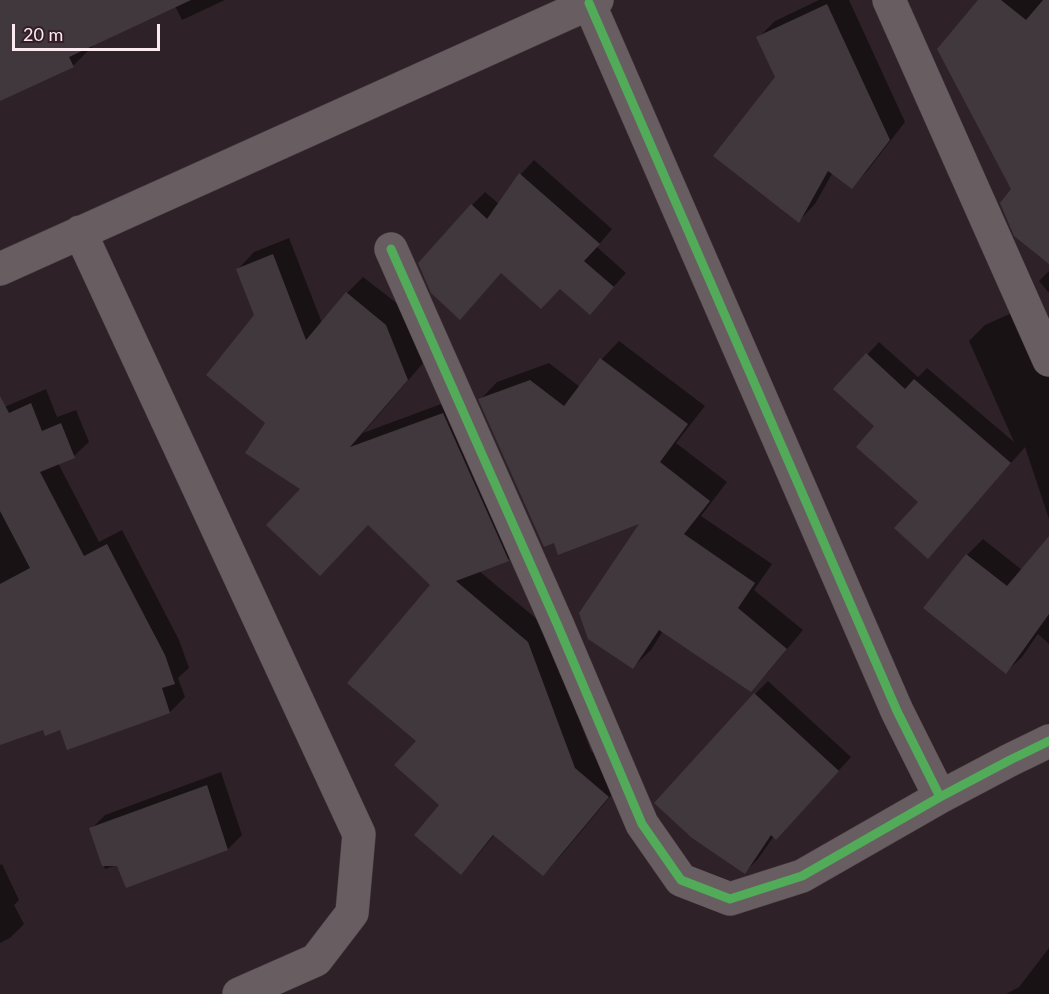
<!DOCTYPE html>
<html>
<head>
<meta charset="utf-8">
<style>
  body { margin:0 }
  #map { position:relative; width:1049px; height:994px; overflow:hidden; background:#2e2228; font-family:Lato,sans-serif }
  canvas { display:block }
  .scale { position:absolute; left:12px; top:24px; width:148px; height:27px; box-sizing:border-box; border:3px solid #fbebf1; border-top:0; padding-left:8px; font-size:18px; line-height:21px; white-space:nowrap; color:#fbebf1; -webkit-text-stroke:4px #331d27; paint-order:stroke }
</style>
</head>
<body>
<div id="map">
<canvas width="1049" height="994"></canvas>
<div class="scale">20 m</div>
</div>
<script>
const context = document.querySelector('canvas').getContext('2d');
context.lineJoin = 'round';
function fill(path, color) { context.fillStyle = color; context.fill(path, 'evenodd'); }
const toPath = rows => new Path2D(rows.map(r => 'M' + r).join(''));
function stroke(path, color, width, dash) { context.strokeStyle = color; context.lineWidth = width; context.lineCap = dash ? 'butt' : 'round'; context.setLineDash(dash || []); context.stroke(path); }
const shadow = toPath([
  [0,0,225,0,182,20,175,6,97,42,73,66,0,82],
  [819,0,849,0,905,122,868,170,852,187,833,172,815,204,799,221,777,77,758,38,775,21],
  [979,0,1049,0,1049,262,1013,189],
  [534,160,612,229,597,247,626,273,590,313,472,205,485,192,499,204,521,174],
  [289,238,322,323,347,293,363,277,403,308,424,362,363,433,460,397,524,543,508,560,479,571,544,625,591,751,625,779,559,858,543,874,495,834,477,856,460,873,441,805,418,741,432,584,368,523,303,488,267,423,255,315,238,269,254,252],
  [1049,271,1049,293,1039,281],
  [1027,306,1049,354,1049,519,1025,447,940,545,928,557,920,501,876,426,867,355,879,342,918,377,927,368,1014,442,969,341,985,325],
  [619,341,705,406,676,443,727,482,701,516,772,564,754,590,803,630,768,672,750,690,663,631,651,650,633,667,643,521,480,400,497,382,549,363,580,387,602,359],
  [46,389,57,417,76,410,89,442,74,456,58,463,99,542,122,530,179,640,189,668,178,678,185,697,170,712,68,748,61,728,44,728,0,744,0,409],
  [1049,538,1049,644,1038,634,1022,657,1006,672,925,608,967,555,983,539,1022,570],
  [768,681,851,757,789,825,774,836,758,859,745,872,755,694],
  [221,772,242,835,228,849,118,865,105,869,91,829,105,815],
  [2,864,19,900,14,905,24,924,10,938,0,943,0,865],
  [1049,948,1049,994,1006,994,1019,987]
]);
const building = toPath([
  [0,0,191,0,69,57,74,67,0,101],
  [978,0,1001,0,1026,20,1043,0,1049,0,1049,264,1014,236,1000,203,1011,189,937,49],
  [827,4,890,140,852,189,828,171,799,223,713,156,775,77,756,37],
  [519,173,600,244,584,261,614,287,590,315,560,289,541,309,501,273,460,320,431,293,418,263,471,204,487,219],
  [273,254,306,340,346,292,386,325,408,380,350,447,443,413,509,561,456,581,528,642,575,768,609,797,543,876,493,835,461,875,414,835,439,805,394,765,416,741,347,683,430,585,368,525,320,576,266,525,300,489,245,453,265,423,206,375,254,315,236,269],
  [866,353,905,389,914,379,1011,463,928,559,894,528,918,502,856,447,874,426,833,389],
  [600,358,688,424,660,462,710,501,684,534,755,583,738,608,787,649,751,692,659,630,633,669,588,639,579,613,639,524,558,555,554,543,544,547,478,399,530,380,564,406],
  [0,396,9,413,31,403,42,431,61,423,75,458,40,472,84,556,107,544,165,655,175,684,162,688,170,713,67,750,60,730,45,736,43,730,0,745,0,584,30,568,0,511],
  [1049,536,1049,614,1006,674,923,608,966,554,1007,586],
  [754,693,839,771,776,840,771,835,745,874,692,838,654,803],
  [207,785,228,850,126,888,117,866,102,866,89,828]
]);
const minor = toPath([
  [889,0,1049,360],
  [589,3,897,711,940,797,1010,760,1049,741],
  [80,232,359,834,352,913,316,960,239,994],
  [391,249,558,626,642,824,681,880,730,899,802,876,940,797],
  [0,269,597,0]
]);
const cycleway = toPath([
  [589,3,897,711,940,797,1010,760,1049,741],
  [391,249,558,626,642,824,681,880,730,899,802,876,940,797]
]);
fill(shadow, '#0007');
fill(building, '#41383e');
stroke(minor, '#4c4146', 34);
stroke(minor, '#685e62', 33);
stroke(cycleway, '#51ab58', 9);
</script>
</body>
</html>
